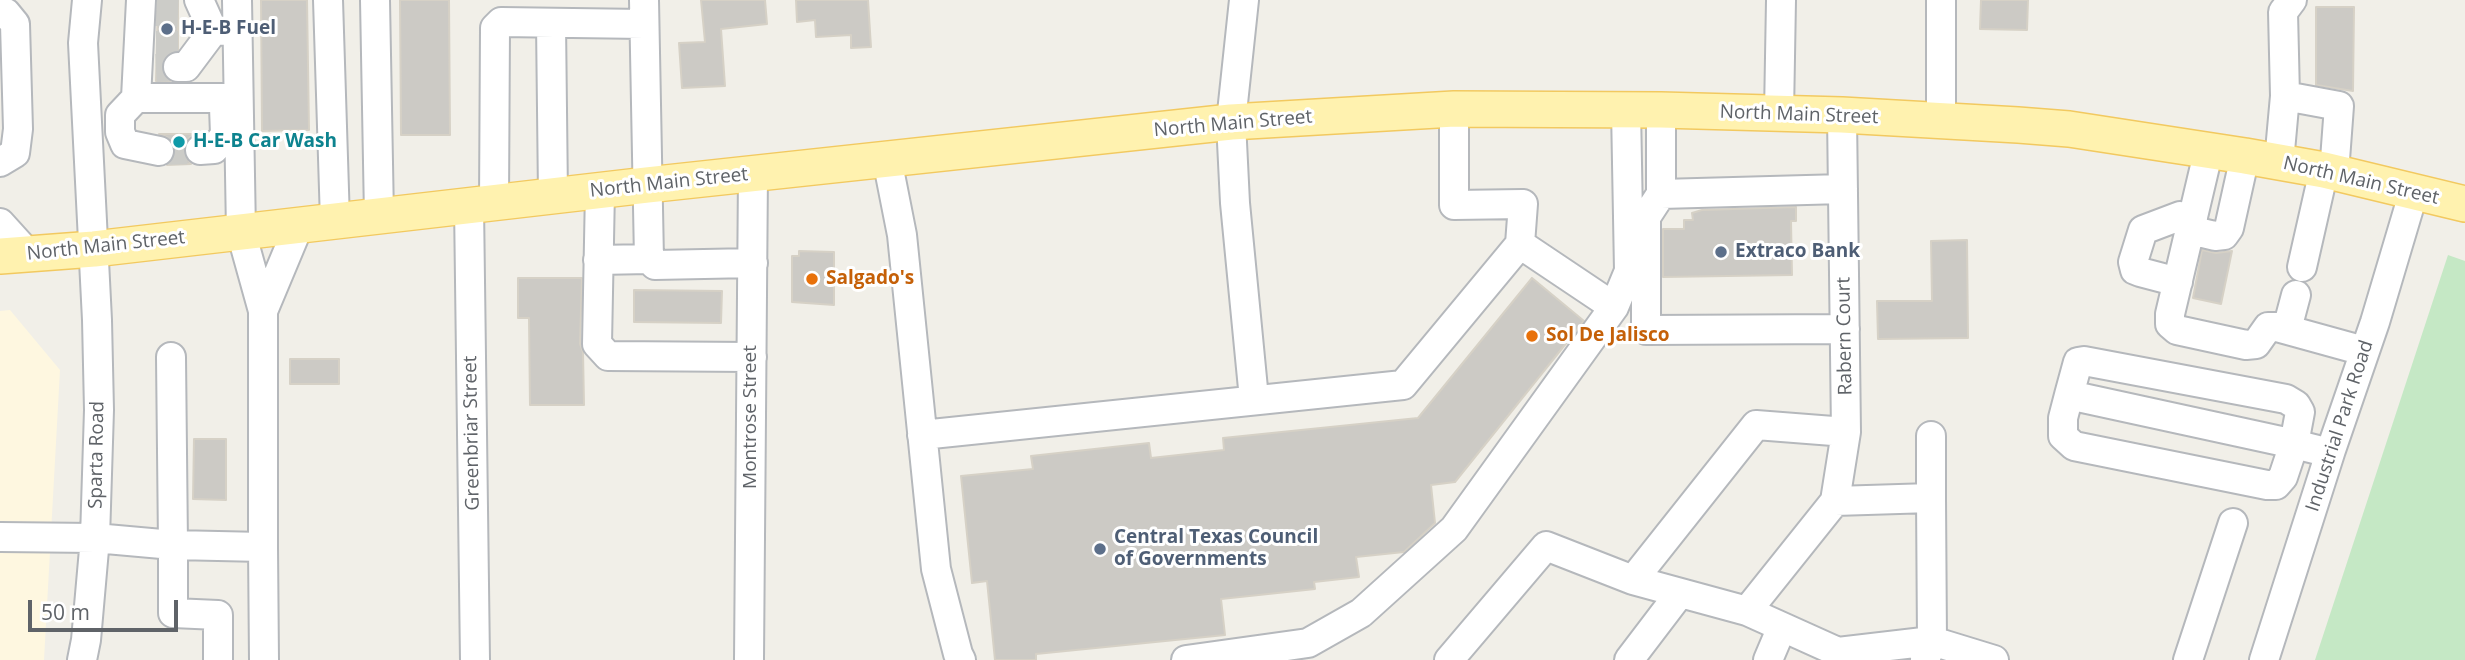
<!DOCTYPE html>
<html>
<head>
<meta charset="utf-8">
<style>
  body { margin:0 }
  #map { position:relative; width:2465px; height:660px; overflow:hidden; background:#f1efe8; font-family:"Open Sans",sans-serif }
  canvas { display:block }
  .scale { position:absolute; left:28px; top:600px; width:150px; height:32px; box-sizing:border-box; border:4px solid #5f6368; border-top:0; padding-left:9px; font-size:21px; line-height:24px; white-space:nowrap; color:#5f6368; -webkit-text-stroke:5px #fff; paint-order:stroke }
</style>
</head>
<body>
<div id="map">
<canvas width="2465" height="660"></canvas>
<div class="scale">50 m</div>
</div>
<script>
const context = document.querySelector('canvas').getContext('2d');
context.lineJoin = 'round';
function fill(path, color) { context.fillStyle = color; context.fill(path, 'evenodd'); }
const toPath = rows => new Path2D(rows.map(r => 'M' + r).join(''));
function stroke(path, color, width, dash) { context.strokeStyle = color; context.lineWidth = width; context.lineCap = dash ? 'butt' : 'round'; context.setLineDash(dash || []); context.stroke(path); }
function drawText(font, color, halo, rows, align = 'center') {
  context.font = font + ' "Open Sans",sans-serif'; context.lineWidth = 6; context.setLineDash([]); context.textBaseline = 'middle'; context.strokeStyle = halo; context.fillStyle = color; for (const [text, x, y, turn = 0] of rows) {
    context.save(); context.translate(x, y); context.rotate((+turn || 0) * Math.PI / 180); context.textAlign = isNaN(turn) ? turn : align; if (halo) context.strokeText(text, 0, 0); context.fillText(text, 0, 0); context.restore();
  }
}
const commercial = toPath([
  [10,310,60,370,44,660,0,660,0,311]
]);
const green = toPath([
  [2448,255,2465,261,2465,660,2315,660]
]);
const building = toPath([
  [158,0,178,0,178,50,169,53,163,59,161,66,163,75,170,81,156,81,158,0],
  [261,0,307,0,309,130,262,131,261,0],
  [400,0,449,0,450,135,401,135,400,0],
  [701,0,765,0,767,24,721,29,725,86,682,88,679,43,705,42,701,0],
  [796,0,868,0,871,47,851,48,851,35,816,37,815,20,797,22,796,0],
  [1981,0,2028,0,2027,30,1980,29,1981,0],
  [2316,7,2354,7,2353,91,2316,85,2316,7],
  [159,134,197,134,190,137,185,143,184,152,191,164,167,165,175,155,175,146,169,138,159,134],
  [1796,207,1796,221,1791,221,1792,275,1663,277,1663,229,1684,229,1684,220,1693,220,1692,213,1702,210,1796,207],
  [1967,240,1968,338,1878,339,1877,301,1932,301,1931,241,1967,240],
  [2202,250,2216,253,2232,251,2221,304,2193,298,2202,250],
  [799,251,834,252,834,305,792,302,792,256,799,256,799,251],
  [518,278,582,278,580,344,583,352,584,405,530,405,529,318,518,318,518,278],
  [1532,278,1584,321,1455,482,1431,485,1435,523,1404,552,1356,557,1359,577,1314,582,1315,589,1221,599,1225,635,1036,654,1036,660,995,660,987,581,972,583,961,476,1033,469,1031,456,1149,443,1151,458,1224,450,1223,438,1418,418,1532,278],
  [634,290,722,291,721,323,634,322,634,290],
  [290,359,339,359,339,384,290,384,290,359],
  [194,439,226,439,226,500,193,499,194,439]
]);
const minorTunnel = toPath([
  [156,12,178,13],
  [156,45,178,45],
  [156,68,178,67],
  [159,151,200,150]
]);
const minor = toPath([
  [141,0,136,98,238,98],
  [199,0,213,31],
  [237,0,241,232,263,311,263,547],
  [328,0,335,221],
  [375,0,379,216],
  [644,0,649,259,655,265,753,263],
  [1244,0,1231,122,1235,203,1254,399],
  [1941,0,1941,121],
  [0,10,6,13,15,24,18,129,15,153,0,162],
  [551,23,553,196],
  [178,67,186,67,213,31,237,30],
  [2285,96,2283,12,2292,0],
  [136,98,120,115,120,132,125,144,159,151],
  [1661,110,1661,194,1843,189],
  [1779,114,1781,0],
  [1842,115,1846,432,1835,501,1931,498,1932,641,1925,660],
  [2209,149,2170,314,2170,324,2177,330,2246,345,2256,344,2268,327,2277,327,2364,351],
  [200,150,214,149,225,135,224,107],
  [887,159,902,235,936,569,958,654,961,660],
  [2279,162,2285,96,2339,106,2334,173],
  [600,190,597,344,608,356,752,357],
  [1661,194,1646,217,1646,330,1845,329],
  [494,203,495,28,501,22,644,24],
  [469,205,475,660],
  [0,223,29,255],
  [2190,230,2215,236,2224,235,2229,228,2245,156],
  [1520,244,1614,307],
  [598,260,649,259],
  [2302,267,2324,170],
  [2178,282,2140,272,2135,270,2133,262,2143,230,2180,216,2193,218],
  [263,311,299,225],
  [2287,329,2296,295],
  [171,357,173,545,263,547,264,660],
  [2069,395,2078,362,2084,361,2286,399,2296,405,2300,412,2294,444,2283,477,2276,485,2267,485,2074,446,2063,436,2063,418,2069,395,2276,440,2294,444,2330,453],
  [922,435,1403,385,1520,244,1523,204,1454,205,1454,109],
  [1931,498,1931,436],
  [0,537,95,538,173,545,173,613,218,615,218,660],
  [1633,580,1747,611,1838,652,1932,641,1994,660],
  [1747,611,1835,501],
  [82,660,86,640,95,538,99,410,97,320,83,43,87,0],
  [749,660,753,173],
  [1186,660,1308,643,1361,613,1454,529,1614,307,1629,271,1626,109],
  [1449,660,1546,546,1633,580,1756,425,1846,432],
  [1629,660,1680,593],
  [1768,660,1782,627],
  [2188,660,2233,523],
  [2264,660,2331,450,2375,322,2414,191]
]);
const major = toPath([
  [0,256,94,249,647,185,1231,122,1454,109,1661,110,1842,115,2018,125,2069,129,2245,156,2324,170,2465,204]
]);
const markers = [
  [167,29,7,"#5c6f8a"],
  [179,142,7,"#0f9aa8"],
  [1721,252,7,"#5c6f8a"],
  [812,279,7,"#e8710a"],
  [1532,336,7,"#e8710a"],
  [1100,549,7,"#5c6f8a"]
];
const serviceNames = [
  ["H-E-B Fuel",181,29],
  ["Extraco Bank",1735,252],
  ["Central Texas Council",1114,538],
  ["of Governments",1114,560]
];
const streetNames = [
  ["North Main Street",1799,115,2],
  ["North Main Street",1233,124,-5],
  ["North Main Street",2361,181,13],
  ["North Main Street",669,183,-6],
  ["North Main Street",106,246,-6],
  ["Rabern Court",1845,336,-91],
  ["Montrose Street",751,417,-90],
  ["Industrial Park Road",2340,426,-72],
  ["Greenbriar Street",472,433,-91],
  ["Sparta Road",97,455,-89]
];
const cultureNames = [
  ["H-E-B Car Wash",193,142]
];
const foodNames = [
  ["Salgado's",826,279],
  ["Sol De Jalisco",1546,336]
];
fill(commercial, '#fef7e0');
fill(green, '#c5e8c5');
fill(building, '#cccac5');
stroke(building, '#d6d1c6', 2);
stroke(minorTunnel, '#ccccc8', 28, [28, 14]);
stroke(minor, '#b5b8bc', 32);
stroke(major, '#f2c960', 38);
stroke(minor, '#fff', 28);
stroke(major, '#fff2af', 35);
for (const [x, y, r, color] of markers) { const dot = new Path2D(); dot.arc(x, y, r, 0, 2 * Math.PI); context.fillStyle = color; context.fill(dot); stroke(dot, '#fff', 2.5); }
drawText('bold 19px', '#4e5e75', '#fff', serviceNames, 'left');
drawText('19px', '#5f6368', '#fff', streetNames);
drawText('bold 19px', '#0d838f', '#fff', cultureNames, 'left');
drawText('bold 19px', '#c56008', '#fff', foodNames, 'left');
</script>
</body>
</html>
